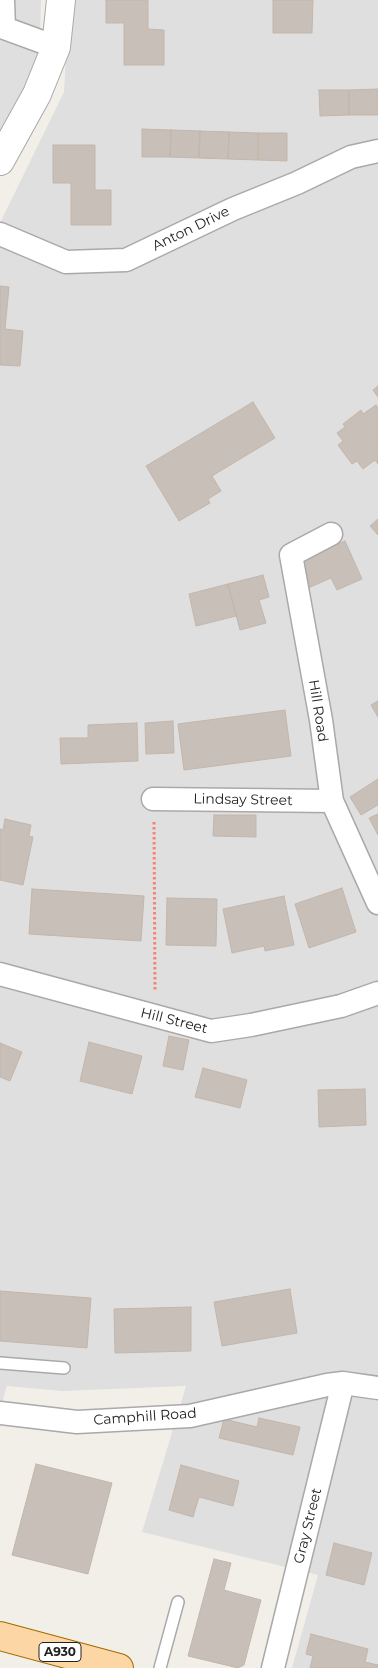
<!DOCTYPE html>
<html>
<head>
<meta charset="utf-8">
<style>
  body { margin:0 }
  canvas { display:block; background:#f2efe9 }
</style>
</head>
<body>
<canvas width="378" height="1668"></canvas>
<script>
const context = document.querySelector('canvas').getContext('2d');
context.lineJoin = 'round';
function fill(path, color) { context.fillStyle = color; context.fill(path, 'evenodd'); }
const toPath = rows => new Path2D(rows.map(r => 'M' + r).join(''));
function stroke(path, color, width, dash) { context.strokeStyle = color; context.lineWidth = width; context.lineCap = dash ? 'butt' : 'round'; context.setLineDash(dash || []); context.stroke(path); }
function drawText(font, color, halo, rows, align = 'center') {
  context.font = font + ' Montserrat,sans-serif'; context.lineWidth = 4.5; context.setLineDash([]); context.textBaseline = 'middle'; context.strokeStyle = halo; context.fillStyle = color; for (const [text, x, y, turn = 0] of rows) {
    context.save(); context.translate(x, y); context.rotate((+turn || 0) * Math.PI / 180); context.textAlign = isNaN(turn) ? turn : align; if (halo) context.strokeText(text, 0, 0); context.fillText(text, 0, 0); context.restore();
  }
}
const residential = toPath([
  [0,0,41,0,39,72,0,136],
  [69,0,378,0,378,1668,292,1668,318,1575,142,1532,186,1386,62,1391,7,1386,0,1409,0,223,64,92]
]);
const building = toPath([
  [106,0,148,0,148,29,164,30,164,65,124,65,124,23,106,23,106,0],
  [273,0,313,0,312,33,273,33,273,0],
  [378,89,378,115,349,115,349,90,378,89],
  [319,90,349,90,349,115,320,116,319,90],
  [142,129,171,130,170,157,142,157,142,129],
  [171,130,200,131,199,158,170,157,171,130],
  [200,131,229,132,228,159,199,158,200,131],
  [229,132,258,133,258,160,228,159,229,132],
  [258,133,287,133,287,161,258,160,258,133],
  [53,145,95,145,95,190,111,190,111,225,71,225,71,183,53,183,53,145],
  [0,286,9,287,5,329,23,331,20,366,0,365,0,286],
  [378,386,378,397,373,390,378,386],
  [253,402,275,438,212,476,221,491,208,499,210,503,179,521,146,466,253,402],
  [376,405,378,408,378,464,375,460,363,469,357,461,352,464,338,445,343,441,337,433,345,427,343,424,361,410,363,414,376,405],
  [378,519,378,535,370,526,378,519],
  [345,541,362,579,337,590,331,578,308,588,296,562,345,541],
  [263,575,269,597,259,600,266,623,240,630,228,584,263,575],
  [228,584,236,616,196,626,189,594,228,584],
  [378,701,378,717,371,705,378,701],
  [285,710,291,756,184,770,178,724,285,710],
  [173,721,174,753,146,754,145,723,173,721],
  [137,723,138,761,61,764,60,738,88,738,88,725,137,723],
  [378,779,378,805,361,815,350,797,378,779],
  [378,814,378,835,369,818,378,814],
  [214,815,256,815,256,837,213,836,214,815],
  [5,819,31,825,29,836,33,837,23,885,0,880,0,829,3,830,5,819],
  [342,888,356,932,309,948,295,904,342,888],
  [32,889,144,896,141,941,29,934,32,889],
  [284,896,294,945,265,951,264,946,232,953,223,909,284,896],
  [167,898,217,899,216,946,166,945,167,898],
  [169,1036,189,1040,183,1070,163,1066,169,1036],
  [89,1042,142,1056,132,1094,80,1081,89,1042],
  [0,1043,22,1052,10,1081,0,1077,0,1043],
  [203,1068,247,1080,240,1108,195,1097,203,1068],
  [365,1089,366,1125,319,1127,318,1090,365,1089],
  [290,1289,297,1333,222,1346,214,1302,290,1289],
  [0,1291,91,1298,87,1348,0,1341,0,1291],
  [191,1307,191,1351,115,1353,114,1309,191,1307],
  [259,1418,300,1427,293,1455,219,1438,224,1419,257,1427,259,1418],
  [36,1464,112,1483,88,1574,12,1555,36,1464],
  [181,1465,239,1481,233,1506,199,1497,193,1517,169,1510,181,1465],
  [334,1543,372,1553,364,1585,326,1575,334,1543],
  [214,1559,231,1563,224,1590,261,1600,244,1665,238,1668,188,1656,214,1559],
  [311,1634,368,1649,365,1662,378,1665,378,1668,310,1668,313,1656,306,1654,311,1634]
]);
const path = toPath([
  [154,822,155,991]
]);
const service = toPath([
  [0,1363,64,1368],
  [160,1668,178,1602]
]);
const minor = toPath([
  [3,0,4,28,56,47],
  [0,234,66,262,126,260,233,209,297,183,351,157,378,151],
  [331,534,291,555,321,720,332,801,378,903],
  [153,799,332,801],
  [0,974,211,1031,251,1025,341,1006,378,993],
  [0,1413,77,1422,190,1416,327,1385,343,1383,378,1388],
  [273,1668,343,1383]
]);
const tertiary = toPath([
  [0,161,37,94,56,47,61,0]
]);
const primary = toPath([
  [0,1636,119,1668]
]);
const shields = [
  [60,1652,42]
];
const shieldNames = [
  ["A930",60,1652]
];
const streetNames = [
  ["Anton Drive",191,229,-26],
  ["Hill Road",318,711,81],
  ["Lindsay Street",243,800,1],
  ["Hill Street",174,1021,14],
  ["Camphill Road",145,1417,-4],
  ["Gray Street",308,1526,-76]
];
fill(residential, '#e0dfdf');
fill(building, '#c7bfb8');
stroke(building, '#c4b6ab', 1);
stroke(service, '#a9a9a9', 14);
stroke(minor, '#a9a9a9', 25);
stroke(tertiary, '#a9a9a9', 30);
stroke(primary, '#a06b00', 30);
stroke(path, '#fa8072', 3, [2.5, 2.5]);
stroke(service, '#fff', 11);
stroke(minor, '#fff', 22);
stroke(tertiary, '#fff', 28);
stroke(primary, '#fcd6a4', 28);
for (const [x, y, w] of shields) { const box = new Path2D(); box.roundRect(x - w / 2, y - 9.5, w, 19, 4); context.fillStyle = '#fff'; context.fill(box); stroke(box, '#222', 1); }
drawText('bold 12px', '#222', null, shieldNames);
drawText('14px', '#222', '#fff', streetNames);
</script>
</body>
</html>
